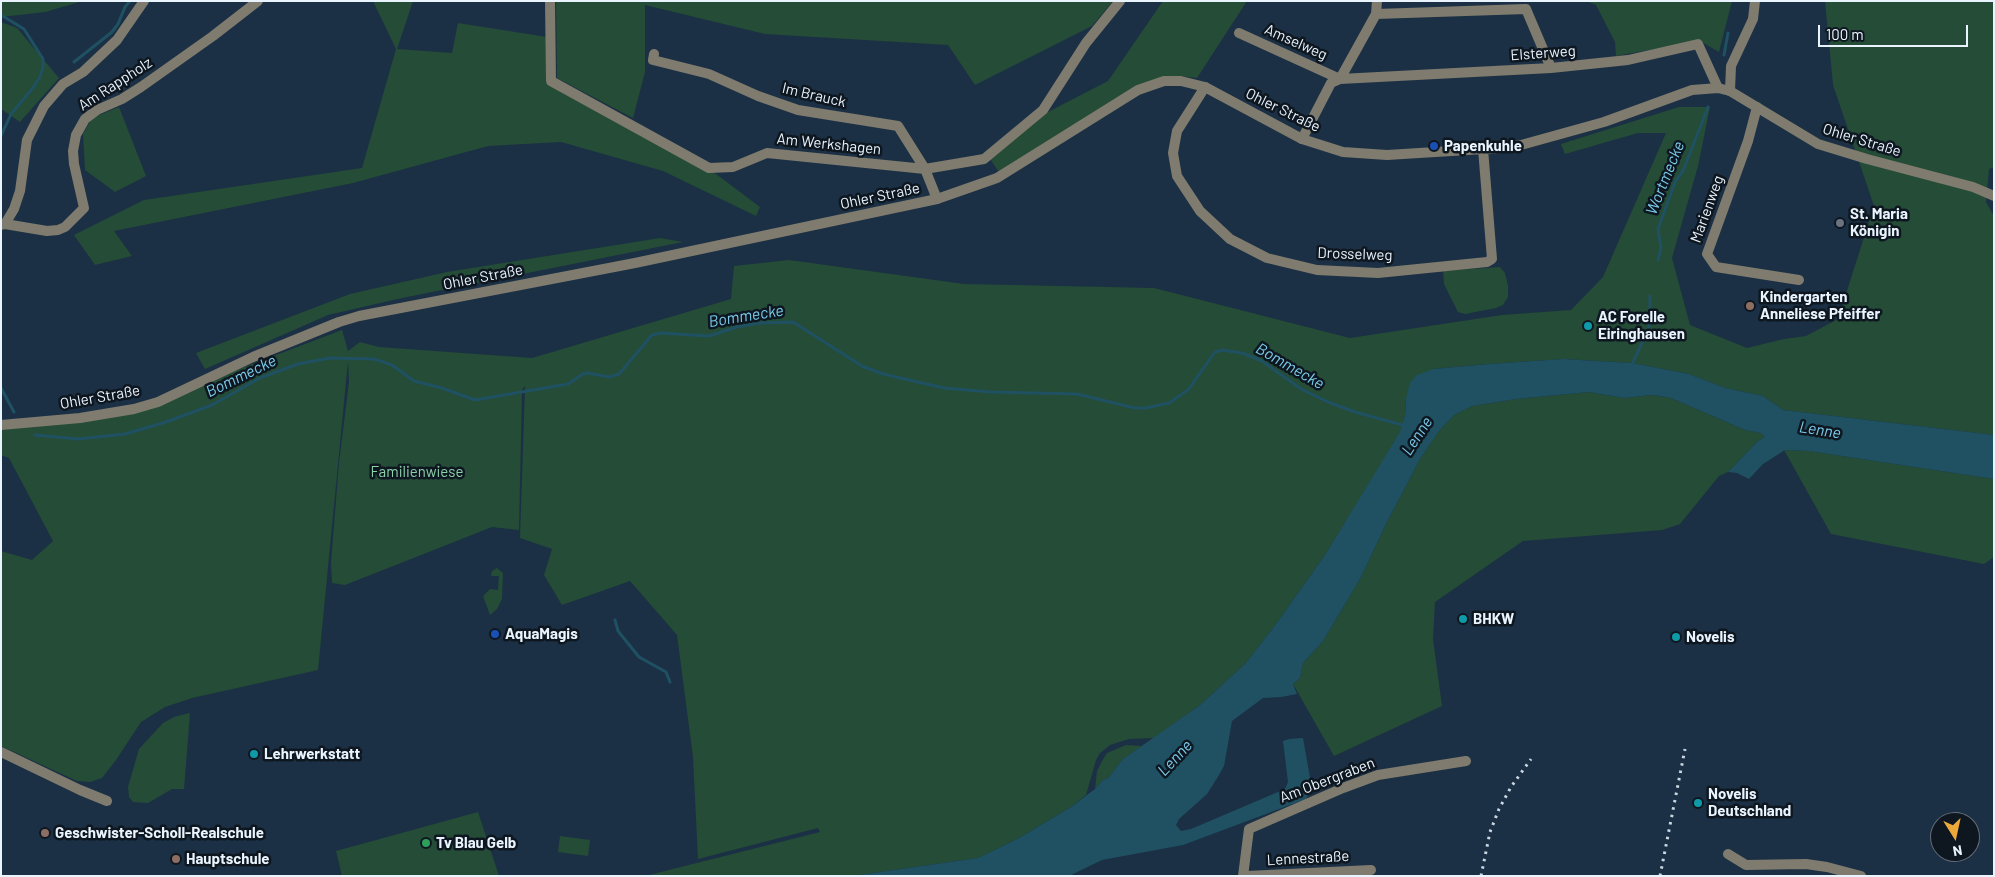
<!DOCTYPE html>
<html>
<head>
<meta charset="utf-8">
<style>
  body { margin:0 }
  #map { position:relative; width:1995px; height:877px; overflow:hidden; background:#1b3044; font-family:Barlow,sans-serif }
  canvas { display:block }
  .frame { position:absolute; inset:0; border:2px solid #e9f4fe; pointer-events:none }
  .north { position:absolute; left:1930px; top:812px; width:50px; height:50px; box-sizing:border-box; background:#0e1720; border:1px solid #666f79; border-radius:50%; rotate:170deg; font-size:14px; font-weight:700; line-height:20px; text-align:center; color:#e9f4fe }
  .north::after { content:''; display:block; margin:auto; width:18px; height:22px; background:#eda83b; clip-path:polygon(50% 0,100% 100%,50% 72%,0 100%) }
  .scale { position:absolute; left:1818px; top:25px; width:150px; height:22px; box-sizing:border-box; border:2px solid #e9f4fe; border-top:0; padding-left:6px; font-size:15px; line-height:18px; white-space:nowrap; color:#e9f4fe; -webkit-text-stroke:4px #0e1720; paint-order:stroke }
</style>
</head>
<body>
<div id="map">
<canvas width="1995" height="877"></canvas>
<div class="frame"></div>
<div class="north">N</div>
<div class="scale">100 m</div>
</div>
<script>
const context = document.querySelector('canvas').getContext('2d');
context.lineJoin = 'round';
function fill(path, color) { context.fillStyle = color; context.fill(path, 'evenodd'); }
const toPath = rows => new Path2D(rows.map(r => 'M' + r).join(''));
function stroke(path, color, width, dash) { context.strokeStyle = color; context.lineWidth = width; context.lineCap = dash ? 'butt' : 'round'; context.setLineDash(dash || []); context.stroke(path); }
function drawText(font, color, halo, rows, align = 'center') {
  context.font = font + ' Barlow,sans-serif'; context.lineWidth = 5; context.setLineDash([]); context.textBaseline = 'middle'; context.strokeStyle = halo; context.fillStyle = color; for (const [text, x, y, turn = 0] of rows) {
    context.save(); context.translate(x, y); context.rotate((+turn || 0) * Math.PI / 180); context.textAlign = isNaN(turn) ? turn : align; if (halo) context.strokeText(text, 0, 0); context.fillText(text, 0, 0); context.restore();
  }
}
const green = toPath([
  [1,1,83,1,45,12,1,17],
  [373,1,413,1,397,49,452,53,458,23,547,37,546,81,550,85,712,171,760,207,756,216,663,171,561,142,488,146,353,183,114,231,132,256,95,265,74,235,144,200,362,168,396,49],
  [556,1,1113,1,1092,26,975,85,948,45,765,34,645,5,645,72,633,118,557,78],
  [1163,1,1247,1,1197,78,1180,76,1162,77,999,172,990,159,1046,113,1108,81],
  [1586,1,1732,1,1719,52,1700,41,1616,56,1615,42,1596,5],
  [1825,1,1994,1,1994,167,1989,169,1986,202,1994,216,1994,435,1783,410,1763,396,1725,388,1689,374,1632,363,1563,359,1489,364,1433,369,1406,399,1405,416,1401,432,1325,555,1276,624,1245,664,1200,705,1154,738,1129,739,1110,745,1100,753,1096,760,1086,795,1071,807,1019,838,978,858,852,876,645,876,820,832,818,828,698,859,693,757,677,635,630,581,562,605,544,575,552,549,520,538,525,386,522,390,519,530,492,527,345,585,332,583,331,562,339,463,349,382,348,361,318,670,192,698,165,707,141,722,116,760,102,778,90,782,77,781,1,746,1,551,32,560,53,541,9,458,1,455,1,431,9,424,134,409,342,330,348,351,360,342,379,347,532,358,731,299,734,266,789,260,964,284,1154,288,1350,338,1502,315,1571,310,1603,277,1666,133,1638,133,1565,154,1561,144,1679,107,1710,107,1698,166,1672,258,1690,325,1747,348,1784,339,1806,336,1838,319,1874,206,1833,85],
  [1,22,17,28,59,78,20,122,1,109],
  [119,107,146,176,115,192,85,170,83,134,92,118],
  [660,238,683,242,402,298,328,315,205,369,196,353,350,294,447,272],
  [1500,267,1505,273,1508,286,1508,297,1503,305,1496,308,1465,314,1458,312,1444,284,1443,271],
  [1589,392,1624,398,1652,395,1671,398,1745,430,1761,433,1766,437,1758,441,1728,472,1719,476,1680,524,1662,530,1523,541,1435,602,1433,639,1442,706,1334,756,1293,684,1300,678,1303,663,1323,641,1360,579,1387,522,1420,459,1439,431,1454,415,1472,406,1516,399],
  [1784,450,1809,451,1994,479,1994,557,1984,564,1831,534],
  [497,568,503,573,502,599,497,609,490,615,483,596,490,589,498,590,499,576,491,576,492,571],
  [190,713,184,789,172,789,148,803,133,802,129,797,128,787,139,749,163,723,174,717],
  [1126,745,1142,746,1123,759,1108,778,1103,780,1095,789,1097,771,1102,761,1107,753],
  [478,812,499,876,342,876,336,851],
  [560,836,590,840,588,856,558,852]
]);
const water = toPath([
  [1563,359,1632,363,1689,374,1725,388,1763,396,1783,410,1994,435,1994,479,1809,451,1785,450,1763,464,1749,479,1737,473,1728,472,1758,441,1765,437,1761,433,1745,430,1671,398,1660,396,1652,395,1624,398,1589,392,1516,399,1472,406,1454,415,1439,431,1420,459,1387,522,1360,579,1323,641,1303,663,1300,678,1293,684,1297,694,1281,697,1263,698,1232,721,1224,766,1219,775,1207,794,1179,819,1176,825,1181,831,1191,829,1285,789,1288,782,1283,741,1289,739,1303,738,1312,789,1306,799,1183,845,1102,860,1069,876,852,876,978,858,1019,838,1071,807,1095,789,1103,780,1108,778,1123,759,1200,705,1245,664,1276,624,1325,555,1400,432,1405,416,1406,399,1410,383,1417,375,1433,369,1489,364]
]);
const stream = toPath([
  [1,15,24,29,43,59,43,67,40,77,32,89,11,114,1,136],
  [1724,55,1728,33],
  [74,62,112,32,118,24,125,7,130,1],
  [1658,260,1661,248,1658,229,1675,182,1683,171,1708,107],
  [1631,366,1647,333,1650,322,1650,296],
  [1,388,14,412],
  [35,435,78,439,125,434,166,422,212,405,260,378,298,364,330,358,374,359,392,365,414,381,442,388,475,400,568,384,583,374,588,373,609,377,619,374,652,335,661,333,709,336,737,327,759,323,793,322,862,366,883,374,944,388,991,392,1077,394,1135,408,1146,408,1169,403,1188,390,1215,352,1222,350,1242,353,1262,361,1301,389,1328,402,1355,412,1406,426],
  [615,620,618,631,639,657,666,672,670,682]
]);
const minor = toPath([
  [550,1,551,81,709,168,733,167,767,153,925,169,984,159,1043,110,1086,43,1120,1],
  [1376,14,1526,9,1551,68],
  [1239,33,1340,79,1551,68,1628,60,1698,44,1718,88],
  [654,54,653,60,709,74,758,96,798,110,898,126,925,169,937,199],
  [1205,87,1177,131,1173,153,1177,176,1200,211,1230,239,1267,258,1317,270,1378,273,1487,262,1492,259,1483,149],
  [1730,91,1731,66,1753,19,1755,1],
  [1757,107,1748,141,1707,254,1716,267,1799,280],
  [1302,139,1331,83,1340,79,1376,14,1377,1],
  [5,224,47,231,58,230,65,227,84,208,74,164,73,151,76,135,85,119,97,110,122,99,141,87,213,36,258,1],
  [1,225,5,224,14,209,20,191,27,140,44,106,63,84,83,72,117,40,144,1],
  [1,752,80,790,107,801],
  [1728,854,1746,865,1806,864,1827,867,1861,876],
  [1243,876,1249,829,1343,788,1378,775,1466,761],
  [1247,876,1371,870]
]);
const tertiary = toPath([
  [1,425,80,418,134,409,158,402,253,357,339,322,359,316,635,263,937,199,997,178,1138,90,1164,81,1181,81,1205,87,1302,139,1343,152,1387,155,1500,148,1521,145,1604,122,1692,90,1718,88,1730,91,1818,144,1867,159,1973,187,1994,196]
]);
const rail = toPath([
  [1481,876,1490,832,1499,809,1511,787,1531,759],
  [1660,876,1685,749]
]);
const markers = [
  [1434,146,5,"#1a4fb4"],
  [1840,223,5,"#6b7280"],
  [1750,306,5,"#8d6e63"],
  [1588,326,5,"#0f9aa8"],
  [1463,619,5,"#0f9aa8"],
  [495,634,5,"#1a4fb4"],
  [1676,637,5,"#0f9aa8"],
  [254,754,5,"#0f9aa8"],
  [1698,803,5,"#0f9aa8"],
  [45,833,5,"#8d6e63"],
  [426,843,5,"#2e9e5b"],
  [176,859,5,"#8d6e63"]
];
const streetNames = [
  ["Amselweg",1296,42,24],
  ["Elsterweg",1543,53,-4],
  ["Am Rappholz",115,84,-33],
  ["Im Brauck",814,95,13],
  ["Ohler Straße",1283,110,26],
  ["Ohler Straße",1862,140,17],
  ["Am Werkshagen",829,144,6],
  ["Ohler Straße",880,196,-12],
  ["Marienweg",1707,209,-70],
  ["Drosselweg",1355,254,2],
  ["Ohler Straße",483,277,-11],
  ["Ohler Straße",100,397,-10],
  ["Am Obergraben",1327,780,-21],
  ["Lennestraße",1308,858,-3]
];
const poiNames = [
  ["Papenkuhle",1444,146],
  ["St. Maria",1850,214],
  ["Königin",1850,231],
  ["Kindergarten",1760,297],
  ["Anneliese Pfeiffer",1760,314],
  ["AC Forelle",1598,317],
  ["Eiringhausen",1598,334],
  ["BHKW",1473,619],
  ["AquaMagis",505,634],
  ["Novelis",1686,637],
  ["Lehrwerkstatt",264,754],
  ["Novelis",1708,794],
  ["Deutschland",1708,811],
  ["Geschwister-Scholl-Realschule",55,833],
  ["Tv Blau Gelb",436,843],
  ["Hauptschule",186,859]
];
const parkNames = [
  ["Familienwiese",417,472]
];
const waterNames = [
  ["Wortmecke",1665,178,-68],
  ["Bommecke",746,316,-9],
  ["Bommecke",1290,366,30],
  ["Bommecke",241,376,-26],
  ["Lenne",1820,430,9],
  ["Lenne",1417,436,-57],
  ["Lenne",1175,758,-47]
];
fill(green, '#244c37');
fill(water, '#1f5163');
stroke(stream, '#1f5163', 3);
stroke(minor, '#7f7b6e', 10);
stroke(tertiary, '#7f7b6e', 10);
stroke(rail, '#cad7e2', 3, [2.5, 5]);
for (const [x, y, r, color] of markers) { const dot = new Path2D(); dot.arc(x, y, r, 0, 2 * Math.PI); context.fillStyle = color; context.fill(dot); stroke(dot, '#0e1720', 2); }
drawText('15px', '#e9f4fe', '#0e1720', streetNames);
drawText('bold 15px', '#e9f4fe', '#0e1720', poiNames, 'left');
drawText('15px', '#8bd1a9', '#0e1720', parkNames);
drawText('italic 16px', '#7bccec', '#0e1720', waterNames);
</script>
</body>
</html>
